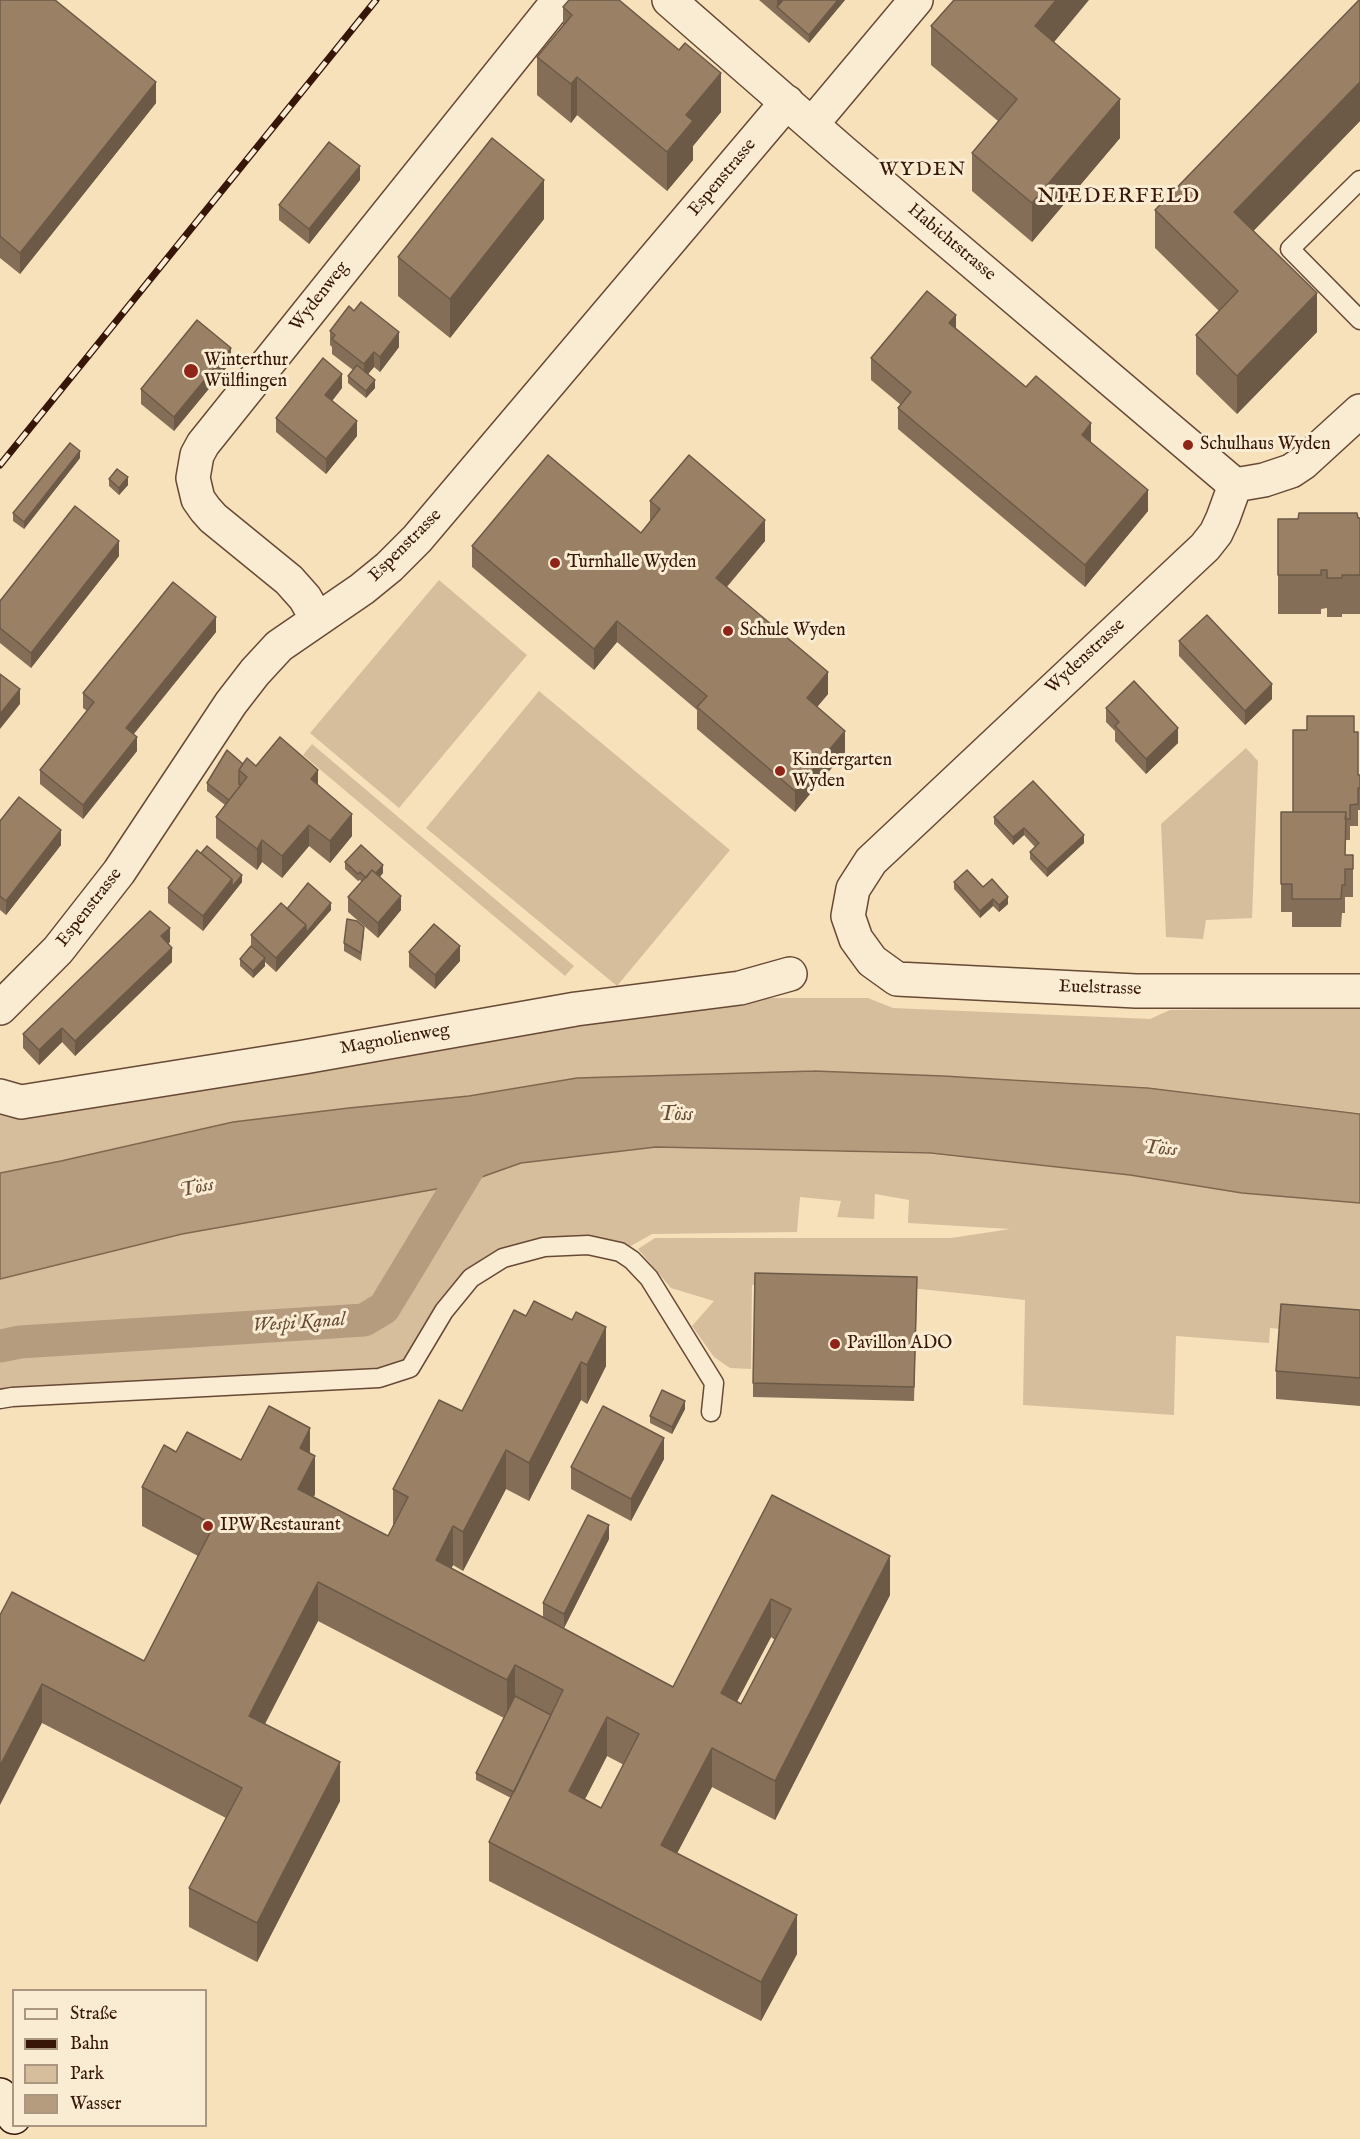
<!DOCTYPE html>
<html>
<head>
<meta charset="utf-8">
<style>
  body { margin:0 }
  #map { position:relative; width:1360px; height:2139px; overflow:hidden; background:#f6e1bb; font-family:"IM FELL English",serif }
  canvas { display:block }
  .legend { position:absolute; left:12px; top:1989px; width:195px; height:138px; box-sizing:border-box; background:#f9ecd3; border:2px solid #ab9682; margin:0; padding:8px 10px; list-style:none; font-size:18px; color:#371608 }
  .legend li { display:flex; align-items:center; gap:12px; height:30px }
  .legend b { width:30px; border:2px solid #ab9682 }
</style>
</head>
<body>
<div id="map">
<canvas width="1360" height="2139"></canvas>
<ul class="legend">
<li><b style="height:8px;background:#f9ecd3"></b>Straße</li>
<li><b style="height:8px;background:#371608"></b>Bahn</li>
<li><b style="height:16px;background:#d6be9d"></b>Park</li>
<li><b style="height:16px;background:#b59c7e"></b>Wasser</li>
</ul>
</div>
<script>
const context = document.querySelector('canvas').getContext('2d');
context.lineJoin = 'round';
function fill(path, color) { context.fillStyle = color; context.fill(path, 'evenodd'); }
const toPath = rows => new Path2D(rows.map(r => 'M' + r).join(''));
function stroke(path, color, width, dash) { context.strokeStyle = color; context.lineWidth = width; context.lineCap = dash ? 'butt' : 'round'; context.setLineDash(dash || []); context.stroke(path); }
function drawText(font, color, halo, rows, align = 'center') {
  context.font = font + ' "IM FELL English",serif'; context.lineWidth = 6; context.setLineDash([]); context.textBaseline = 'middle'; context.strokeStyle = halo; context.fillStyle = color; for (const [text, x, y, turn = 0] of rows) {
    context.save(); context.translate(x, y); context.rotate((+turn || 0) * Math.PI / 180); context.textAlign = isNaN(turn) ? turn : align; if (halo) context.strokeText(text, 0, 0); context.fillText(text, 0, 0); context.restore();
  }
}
const green = toPath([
  [439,580,527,655,399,808,310,733],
  [539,691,730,850,617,986,426,828],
  [312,744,574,966,565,976,303,755],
  [1246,748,1258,761,1252,918,1206,920,1203,939,1166,937,1161,824],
  [769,998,868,998,893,1008,1150,1019,1170,1010,1360,1007,1360,1113,1147,1087,974,1077,814,1071,714,1075,577,1078,469,1096,349,1108,233,1122,61,1161,0,1173,0,1096],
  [656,1147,929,1154,1130,1175,1242,1193,1360,1203,1360,1336,1270,1328,1269,1343,1176,1336,1174,1415,1023,1405,1025,1300,920,1289,752,1285,751,1369,730,1368,714,1357,692,1326,714,1301,671,1288,638,1249,655,1238,951,1238,1010,1229,908,1223,909,1200,875,1194,874,1219,837,1217,841,1201,800,1197,797,1232,652,1234,620,1252,544,1247,471,1278,410,1368,0,1399,0,1279,182,1234,459,1185,521,1163]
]);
const water = toPath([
  [814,1071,943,1076,1148,1088,1360,1114,1360,1203,1242,1193,1130,1175,930,1153,656,1147,521,1163,459,1185,182,1234,0,1279,0,1173,61,1161,233,1122,349,1108,469,1096,577,1078,814,1071]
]);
const canal = toPath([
  [0,1346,20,1342,364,1320,384,1308,482,1146]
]);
const lane = toPath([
  [1360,180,1290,249,1360,320],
  [0,1399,12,1397,379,1378,410,1368,444,1311,471,1278,503,1258,544,1247,588,1245,620,1252,632,1260,649,1278,714,1383,711,1412]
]);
const street = toPath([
  [669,0,843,152,1235,485],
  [812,124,916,0],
  [1235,485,1223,518,1216,533,1205,547,871,861,853,889,848,916,856,939,872,961,897,979,1136,991,1360,991],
  [1235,485,1264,480,1291,471,1303,463,1360,411],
  [317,619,305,598,289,580,213,518,205,509,198,499,193,478,197,455,203,444,559,0],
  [0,1008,58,950,119,872,231,703,255,672,279,646,362,589,389,567,417,539,787,102],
  [0,1096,21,1102,304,1057,576,1009,740,988,790,974]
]);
const secondary = toPath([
  [0,2095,14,2117]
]);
const rail = toPath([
  [0,465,376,0]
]);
const wall = toPath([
  [0,0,156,103,20,274,0,258],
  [759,0,845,0,809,43],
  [1360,0,1360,121,1253,231,1317,332,1237,414,1196,374,1196,335,1219,311,1155,248,1155,210],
  [563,7,721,112,693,146,693,160,667,191,577,115,571,123,537,95,537,57,563,26],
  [931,26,1054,42,1120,138,1032,242,972,191,972,153,998,121,931,65],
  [360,180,309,244,279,220,279,205],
  [544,219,450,338,398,296,398,257],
  [956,328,1091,442,1148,511,1085,587,898,429,898,408,901,405,871,380,871,358],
  [330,331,399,347,380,372,374,367,368,374,375,388,366,398,348,383,348,376,353,370,332,354,332,347,330,345],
  [231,362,174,431,141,404,141,389],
  [342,388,332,401,357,436,326,474,276,432,276,418],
  [80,458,24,529,13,521,13,513],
  [109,479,128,485,119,495,109,486],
  [650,501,765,541,727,587,828,694,817,707,845,752,795,812,697,729,697,710,617,642,594,670,472,567,472,546,641,533,650,522],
  [1360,518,1360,614,1342,614,1342,617,1327,617,1327,608,1321,609,1321,614,1278,614,1278,519],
  [119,556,31,668,0,643,0,601],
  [216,632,134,734,137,751,83,819,40,784,40,770,87,711,83,708,83,693],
  [1179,641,1272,699,1245,725,1179,656],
  [1106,708,1178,743,1146,774,1115,741,1115,731,1106,722],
  [1354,732,1358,775,1360,775,1360,810,1358,810,1358,826,1350,826,1350,840,1346,840,1345,855,1353,855,1353,897,1345,897,1345,913,1342,913,1341,927,1292,927,1292,912,1281,912,1281,812,1293,812],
  [243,764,256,766,318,785,352,836,330,863,309,846,282,878,262,862,257,870,216,838,216,817,225,805,207,791,207,783],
  [994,817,1084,843,1047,877,1030,859,1030,852,1035,847,1024,835,1013,845,994,824],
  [0,821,61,845,6,915,0,910],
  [345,862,383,873,380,877,401,910,378,938,348,912,348,897,362,882,360,880,358,881,345,869],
  [242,882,203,931,168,903,168,888],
  [954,882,983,887,1008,904,999,912,993,906,980,918,954,889],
  [287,909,331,910,276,972,265,962,265,966,253,978,240,966,240,959,251,946,251,935],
  [364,934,361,961,344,951,344,943],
  [170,942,168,944,172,962,75,1056,62,1042,39,1065,23,1048,23,1034],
  [409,952,460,961,435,989,409,967],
  [917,1291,914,1401,753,1397,753,1383],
  [514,1310,606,1366,587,1404,581,1400,529,1501,506,1489,463,1571,453,1565,451,1569,673,1687,772,1495,890,1595,775,1820,712,1787,677,1853,797,1954,761,2021,489,1881,489,1842,511,1798,476,1780,476,1773,504,1718,318,1621,265,1724,340,1801,257,1962,189,1927,189,1888,226,1818,42,1723,0,1615,144,1661,198,1556,142,1526,142,1487,176,1452,241,1460,310,1453,315,1494,314,1497,388,1536,393,1526,393,1489,462,1411],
  [771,1637,775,1640,741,1704,737,1701],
  [607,1756,624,1765,601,1808,585,1799],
  [1360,1310,1360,1406,1276,1399,1276,1371],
  [685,1409,672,1434,650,1423,650,1416],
  [664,1459,631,1521,571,1489,571,1467],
  [609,1539,564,1628,543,1618,543,1603]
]);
const shadedWall = toPath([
  [777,0,788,0,777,7],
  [838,0,845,0,809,43,809,35],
  [1056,0,1089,0,1035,65,1035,26],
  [721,73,721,112,693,146,693,160,667,191,667,152,686,115],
  [577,77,577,115,571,123,571,84],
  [156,82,156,103,20,274,20,253],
  [1360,82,1360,121,1234,251,1234,212],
  [1120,99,1120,138,1032,242,1032,203],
  [360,166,360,180,309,244,309,229],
  [544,180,544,219,450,338,450,299],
  [1317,293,1317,332,1237,414,1237,376],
  [956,315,956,337,949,323],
  [399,332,399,347,380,372,380,357],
  [231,348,231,362,174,431,174,417],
  [374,352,374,367,364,379,364,364],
  [342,374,342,388,325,410,325,395],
  [375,380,375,388,366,398,366,391],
  [357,421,357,436,326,474,326,459],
  [1091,423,1091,445,1082,435],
  [80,451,80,458,24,529,24,522],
  [128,477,128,485,119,495,119,488],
  [1148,490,1148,511,1085,587,1085,565],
  [765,520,765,541,716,599,716,578],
  [119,541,119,556,31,668,31,653],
  [216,617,216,632,126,743,126,728],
  [617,621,617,642,594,670,594,649],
  [828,672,828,694,807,719,807,698],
  [1272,684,1272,699,1245,725,1245,711],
  [20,689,20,704,0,729,0,714],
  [1178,728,1178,743,1146,774,1146,759],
  [845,731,845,752,795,812,795,791],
  [137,737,137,751,83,819,83,805],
  [318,770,318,792,311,779],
  [352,814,352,836,330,863,330,841],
  [309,825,309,846,282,878,282,856],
  [1024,828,1024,835,1013,845,1013,837],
  [61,830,61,845,6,915,6,901],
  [1084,835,1084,843,1047,877,1047,869],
  [262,840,262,862,257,870,257,849],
  [383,865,383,873,369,888,369,881],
  [242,875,242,882,203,931,203,916,232,879],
  [401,896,401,910,378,938,378,923],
  [1008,897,1008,904,999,912,999,905],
  [993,899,993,906,980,918,980,911],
  [331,903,331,910,276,972,276,958,306,925],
  [170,928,170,942,161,951,161,936],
  [460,946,460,961,435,989,435,975],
  [172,948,172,962,75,1056,75,1041],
  [265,958,265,966,253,978,253,971],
  [62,1028,62,1042,39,1065,39,1050],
  [606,1327,606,1366,587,1404,587,1365],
  [581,1362,581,1400,529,1501,529,1463],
  [685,1401,685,1409,672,1434,672,1427],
  [310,1428,310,1464,315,1456,315,1494,298,1527,298,1489,300,1448],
  [664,1438,664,1459,631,1521,631,1499],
  [506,1450,506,1489,463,1571,463,1532],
  [609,1525,609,1539,564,1628,564,1614],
  [453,1526,453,1565,436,1599,436,1560],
  [890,1556,890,1595,775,1820,775,1781],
  [318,1582,318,1621,249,1754,249,1716],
  [771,1599,771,1637,721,1732,721,1693],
  [515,1665,515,1704,507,1719,507,1680],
  [42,1684,42,1723,0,1805,0,1766],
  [607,1717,607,1756,569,1830,569,1791],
  [712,1748,712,1787,661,1884,661,1845],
  [340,1762,340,1801,257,1962,257,1923],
  [797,1915,797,1954,761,2021,761,1982]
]);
const building = toPath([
  [0,0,55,0,156,82,20,253,0,236,0,0],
  [569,0,619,0,679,50,685,43,721,73,686,115,693,121,667,152,577,77,571,84,537,57,572,15,563,7,569,0],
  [783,0,838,0,809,35,777,7,783,0],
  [954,0,1056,0,1035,26,1120,99,1032,203,972,153,1017,99,931,26,954,0],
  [1359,0,1360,0,1360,82,1234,212,1317,293,1237,376,1196,335,1238,291,1155,210,1359,0],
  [492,138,544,180,450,299,398,257,492,138],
  [329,142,360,166,309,229,279,205,329,142],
  [927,291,956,315,949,323,1026,387,1036,376,1091,423,1082,435,1148,490,1085,565,898,408,911,392,871,358,927,291],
  [361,302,399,332,380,357,374,352,364,364,332,339,335,335,330,331,349,306,354,311,361,302],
  [197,320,231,348,174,417,141,389,197,320],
  [323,358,342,374,325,395,357,421,326,459,276,418,323,358],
  [357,365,375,380,366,391,348,376,357,365],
  [70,443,80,451,24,522,13,513,70,443],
  [548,455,641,533,660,509,650,501,689,455,765,520,716,578,828,672,807,698,845,731,795,791,697,707,707,696,617,621,594,649,472,546,548,455],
  [117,469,128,477,119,488,109,479,117,469],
  [75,506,119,541,31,653,0,628,0,601,75,506],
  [1299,513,1357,513,1358,518,1360,518,1360,575,1342,575,1342,578,1327,578,1327,570,1321,570,1321,575,1278,575,1278,519,1298,519,1299,513],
  [173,582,216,617,126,728,137,737,83,805,40,770,94,702,83,693,173,582],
  [1207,615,1272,684,1245,711,1179,641,1207,615],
  [0,674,20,689,0,714,0,674],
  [1134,681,1178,728,1146,759,1115,726,1119,722,1106,708,1134,681],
  [1307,716,1354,716,1354,732,1358,732,1358,775,1360,775,1360,788,1358,788,1358,804,1350,805,1350,819,1345,819,1346,812,1293,812,1293,730,1307,730,1307,716],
  [280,737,318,770,311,779,352,814,330,841,309,825,282,856,262,840,257,849,216,817,247,777,239,770,247,758,256,766,280,737],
  [227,750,243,764,239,770,239,784,241,785,229,800,207,783,227,750],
  [1033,781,1084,835,1047,869,1030,852,1039,843,1024,828,1013,837,994,817,1033,781],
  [19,797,61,830,6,901,0,896,0,821,19,797],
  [1281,812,1346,812,1345,855,1353,855,1353,869,1345,869,1345,885,1342,885,1341,899,1292,899,1292,884,1281,884,1281,812],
  [361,845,383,865,376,873,372,870,366,878,360,872,358,874,345,862,361,845],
  [207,846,242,875,232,887,232,879,201,853,207,846],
  [197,850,232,879,203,916,168,888,197,850],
  [372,870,401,896,378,923,348,897,372,870],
  [967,870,983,887,992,879,1008,897,999,905,993,899,980,911,954,882,967,870],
  [308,883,331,903,306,933,306,925,287,909,308,883],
  [281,903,306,925,276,958,251,935,281,903],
  [150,911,170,928,161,936,172,948,75,1041,62,1028,39,1050,23,1034,150,911],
  [347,919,357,921,364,927,361,953,344,943,347,919],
  [434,924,460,946,435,975,409,952,434,924],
  [251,946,265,958,253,971,240,959,251,946],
  [755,1273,917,1277,914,1387,753,1383,755,1273],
  [534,1301,572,1320,576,1312,606,1327,587,1365,581,1362,529,1463,506,1450,463,1532,453,1526,436,1560,673,1687,772,1495,890,1556,775,1781,712,1748,661,1845,797,1915,761,1982,489,1842,563,1690,515,1665,507,1680,318,1582,249,1716,340,1762,257,1923,189,1888,242,1788,42,1684,0,1766,0,1615,12,1592,144,1661,214,1525,142,1487,164,1445,176,1452,187,1432,241,1460,269,1406,310,1428,300,1448,315,1456,298,1489,388,1536,408,1497,393,1489,439,1400,462,1411,514,1310,526,1316,534,1301],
  [771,1599,791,1609,741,1704,721,1693,771,1599],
  [607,1717,639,1734,601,1808,569,1791,607,1717],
  [1281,1304,1360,1310,1360,1378,1276,1371,1281,1304],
  [662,1390,685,1401,672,1427,650,1416,662,1390],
  [603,1406,664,1438,631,1499,571,1467,603,1406],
  [588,1515,609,1525,564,1614,543,1603,588,1515],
  [515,1696,551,1715,514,1792,476,1773,515,1696]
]);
const markers = [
  [191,371,8,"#8f2418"],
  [1188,445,6,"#8f2418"],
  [555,563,6,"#8f2418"],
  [728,631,6,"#8f2418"],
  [780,771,6,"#8f2418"],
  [835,1344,6,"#8f2418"],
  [208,1526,6,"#8f2418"]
];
const streetNames = [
  ["Espenstrasse",723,178,-50],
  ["Habichtstrasse",951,243,40],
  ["Wydenweg",320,297,-52],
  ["Espenstrasse",406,546,-45],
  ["Wydenstrasse",1086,657,-43],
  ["Espenstrasse",90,908,-52],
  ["Euelstrasse",1100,989,2],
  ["Magnolienweg",395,1040,-10]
];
const poiNames = [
  ["Winterthur",204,361],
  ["Wülflingen",204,382],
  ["Schulhaus Wyden",1200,445],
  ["Turnhalle Wyden",567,563],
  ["Schule Wyden",740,631],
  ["Kindergarten",792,761],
  ["Wyden",792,782],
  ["Pavillon ADO",847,1344],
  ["IPW Restaurant",220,1526]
];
const neighbourhoodNames = [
  ["WYDEN",923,171]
];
const waterNames = [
  ["Töss",676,1116],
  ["Töss",1160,1150,5],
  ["Töss",197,1189,-12],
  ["Wespi Kanal",299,1324,-4]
];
const quarterNames = [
  ["NIEDERFELD",1119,198]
];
fill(green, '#d6be9d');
fill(water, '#b59c7e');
stroke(water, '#83664f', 1.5);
stroke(canal, '#b59c7e', 33);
stroke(lane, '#674935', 21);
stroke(street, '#674935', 36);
stroke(secondary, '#371608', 36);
stroke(lane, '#f9ecd3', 18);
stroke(street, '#f9ecd3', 33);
stroke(secondary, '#f9ecd3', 33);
stroke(rail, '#371608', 7);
stroke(rail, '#f9ecd3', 4.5, [14]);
fill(wall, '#846e57');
fill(shadedWall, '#6c5a47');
fill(building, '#9a8065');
stroke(building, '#6c5a47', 1.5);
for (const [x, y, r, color] of markers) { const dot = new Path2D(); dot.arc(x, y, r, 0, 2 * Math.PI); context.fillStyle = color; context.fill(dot); stroke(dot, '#f9ecd3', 2); }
drawText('18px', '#371608', '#f9ecd3', streetNames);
drawText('18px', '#371608', '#f9ecd3', poiNames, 'left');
context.letterSpacing = '1.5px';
drawText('20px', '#371608', '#f9ecd3', neighbourhoodNames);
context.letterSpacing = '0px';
drawText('italic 20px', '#694c37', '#f9ecd3', waterNames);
context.letterSpacing = '1.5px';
drawText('21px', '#371608', '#f9ecd3', quarterNames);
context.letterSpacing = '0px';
</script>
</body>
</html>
